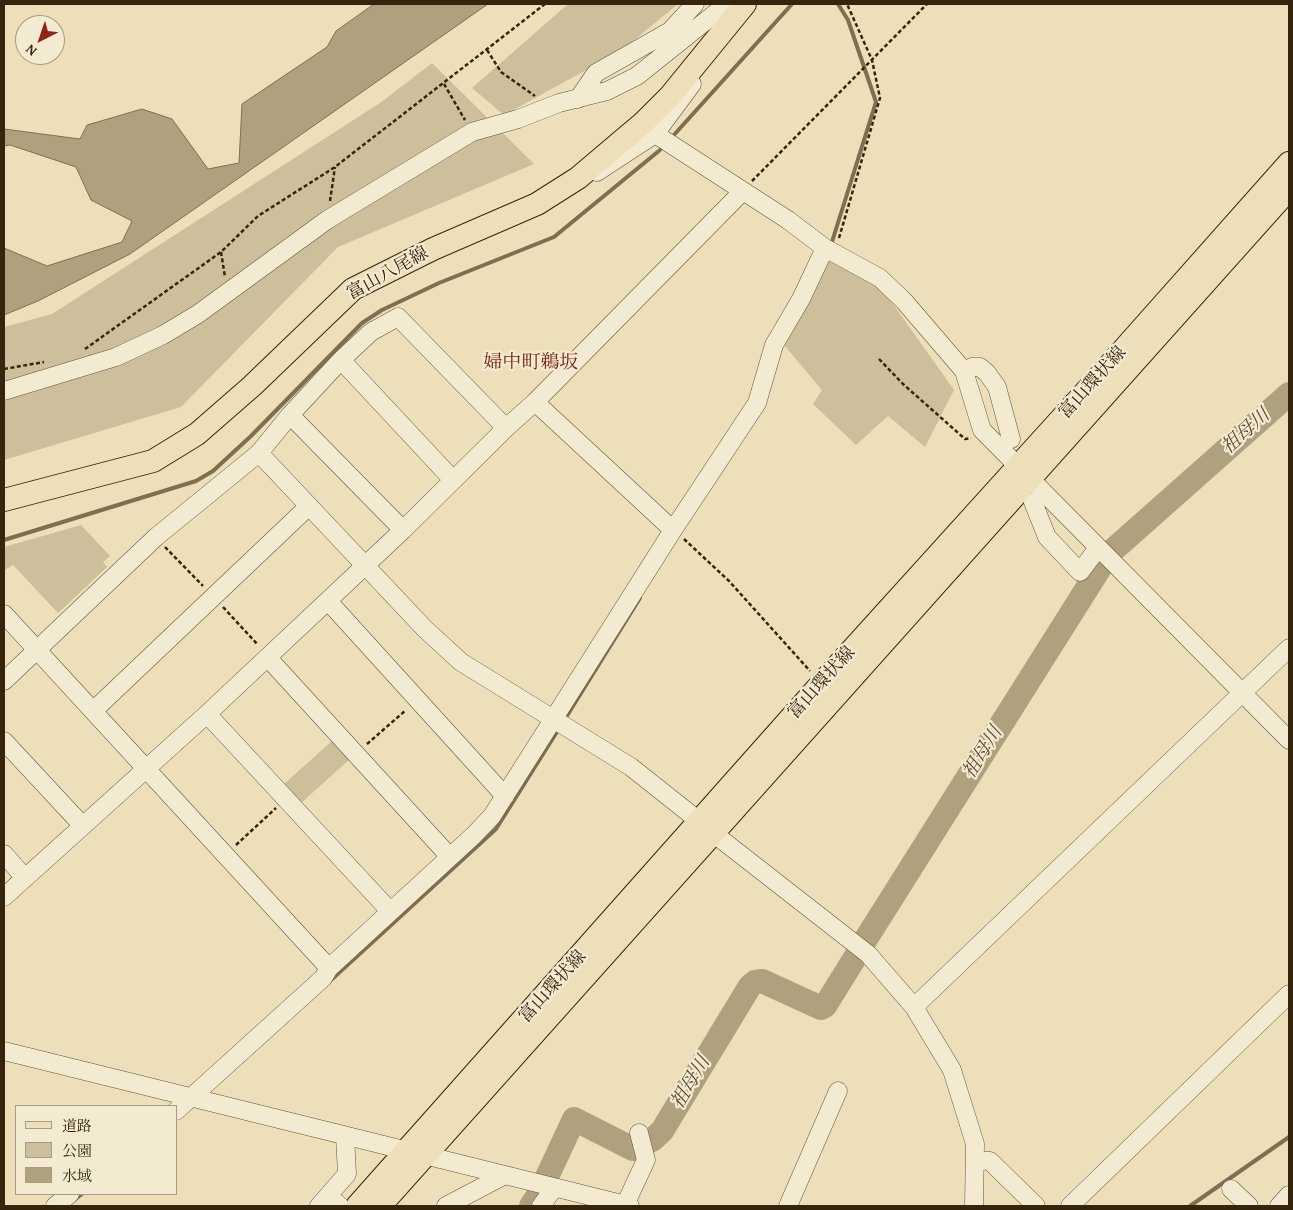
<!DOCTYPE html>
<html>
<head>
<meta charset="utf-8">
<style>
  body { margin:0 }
  #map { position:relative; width:1293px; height:1210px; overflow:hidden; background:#eddfb9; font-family:"Gentium Book Plus","Noto Serif JP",serif }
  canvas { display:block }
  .frame { position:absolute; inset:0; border:5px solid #36250c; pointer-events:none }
  .legend { position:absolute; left:15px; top:1105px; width:162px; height:90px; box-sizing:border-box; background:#f3ead2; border:1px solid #a79b83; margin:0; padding:6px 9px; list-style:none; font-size:15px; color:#36250c }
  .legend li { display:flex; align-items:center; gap:10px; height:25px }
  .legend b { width:25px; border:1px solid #a79b83 }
  .north { position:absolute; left:15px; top:15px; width:50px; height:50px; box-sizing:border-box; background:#f3ead2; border:1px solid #a79b83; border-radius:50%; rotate:221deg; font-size:14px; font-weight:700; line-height:20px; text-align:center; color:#36250c }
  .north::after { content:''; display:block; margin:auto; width:18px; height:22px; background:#8f2418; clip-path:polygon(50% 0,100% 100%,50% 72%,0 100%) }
</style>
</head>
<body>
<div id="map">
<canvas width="1293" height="1210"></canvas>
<div class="frame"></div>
<ul class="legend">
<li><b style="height:6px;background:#eddfb9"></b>道路</li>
<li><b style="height:14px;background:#cebf9c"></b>公園</li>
<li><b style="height:14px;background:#afa07e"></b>水域</li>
</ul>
<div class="north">N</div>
</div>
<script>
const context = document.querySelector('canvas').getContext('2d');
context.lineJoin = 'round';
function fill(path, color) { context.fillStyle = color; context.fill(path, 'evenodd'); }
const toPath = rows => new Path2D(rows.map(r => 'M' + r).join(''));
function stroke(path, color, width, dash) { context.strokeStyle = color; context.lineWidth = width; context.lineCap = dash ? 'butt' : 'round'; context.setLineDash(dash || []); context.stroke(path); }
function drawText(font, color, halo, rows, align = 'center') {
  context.font = font + ' "Gentium Book Plus","Noto Serif JP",serif'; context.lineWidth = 4.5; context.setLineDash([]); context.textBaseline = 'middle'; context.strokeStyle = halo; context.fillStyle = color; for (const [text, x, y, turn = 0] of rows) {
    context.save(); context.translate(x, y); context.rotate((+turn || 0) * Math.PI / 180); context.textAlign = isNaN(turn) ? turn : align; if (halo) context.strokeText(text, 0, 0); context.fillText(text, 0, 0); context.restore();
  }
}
const green = toPath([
  [568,4,678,4,621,51,504,115,472,88],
  [432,63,534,164,338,247,181,407,4,460,4,327,52,314,380,103],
  [826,256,881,287,954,390,925,447,888,416,856,445,813,404,822,390,784,345],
  [81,525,110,556,103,562,107,567,58,613,13,565,5,570,4,547],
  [333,740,350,759,300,804,283,785]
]);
const water = toPath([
  [374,4,488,4,130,254,38,301,4,315,4,248,47,266,122,242,132,221,91,200,76,167,10,145,4,146,4,129,80,139,87,125,142,109,172,119,208,169,239,163,242,104,327,47,336,31,374,4]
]);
const stream = toPath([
  [673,136,792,4],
  [831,245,876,102,848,20,838,4],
  [4,540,196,481,213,471,251,436,362,323,382,310,439,283,554,237,660,150],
  [565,719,640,598],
  [330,981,496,829,560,727],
  [74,1200,82,1194],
  [1190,1206,1289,1137]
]);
const river = toPath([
  [1112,551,1289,394],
  [864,942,1103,563],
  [531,1206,539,1194,574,1119,633,1149,652,1140,662,1131,750,986,755,982,762,981,821,1008,825,1006,856,956]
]);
const path = toPath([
  [487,50,501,72,535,96],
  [444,84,465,120],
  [752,181,927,4],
  [330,201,335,167],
  [839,238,880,98,872,60,847,4],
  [221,252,225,277],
  [85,349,221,252,258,216,335,167,545,4],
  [879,359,903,384,965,439,971,438],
  [4,369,44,362],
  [684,539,729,581,810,671],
  [165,547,203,586],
  [223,607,258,645],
  [367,744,406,710],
  [236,845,276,808]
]);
const minor = toPath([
  [578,99,596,73,670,31,695,4],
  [655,134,788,220,825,248,880,278,904,301,964,371,982,430,1289,740],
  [597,172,655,134,692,84],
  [341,360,453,480],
  [964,371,972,367,980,367,987,373,997,387,1011,439],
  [4,391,116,357,163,335,198,314,327,220,472,132,518,119,559,103,607,91,637,76,727,4],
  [535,402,673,530],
  [290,415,403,530],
  [259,453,425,629,461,662,631,767,699,821],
  [1033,502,1047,537,1080,572,1098,548],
  [328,601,505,796],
  [4,614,329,968],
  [268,658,450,857],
  [4,681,156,537,259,453,290,415,341,360,371,332,398,317,506,428],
  [93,711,309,506],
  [207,714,390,911],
  [4,741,82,825],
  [713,833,868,954,914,1007,952,1070,975,1144,974,1206],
  [4,854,25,878],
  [4,897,207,714,403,530,506,428,535,402,742,192],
  [914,1007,1289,648],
  [4,1051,630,1206],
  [176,1111,323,978,329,968,474,835,492,816,673,530,757,403,774,345,801,299,825,248],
  [975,1160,990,1161,1036,1206],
  [1231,1189,1249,1206],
  [328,1196,340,1206],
  [625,1205,646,1160,639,1133],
  [55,1206,70,1194],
  [319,1206,347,1174,345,1136],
  [446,1206,505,1175],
  [541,1206,554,1188],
  [788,1206,838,1091],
  [1070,1206,1289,994],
  [1279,1206,1289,1195]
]);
const major = toPath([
  [4,500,153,461,197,434,252,386,353,289,433,249,537,204,578,178,643,123,670,96,745,4],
  [357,1206,821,684,1099,377,1289,163],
  [380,1206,1289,189]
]);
const streetNames = [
  ["富山八尾線",388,274,-29],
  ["富山環状線",1093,383,-48],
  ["富山環状線",822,683,-48],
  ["富山環状線",553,987,-48]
];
const neighbourhoodNames = [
  ["婦中町鵜坂",531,363]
];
const waterNames = [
  ["祖母川",1246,432,-42],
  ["祖母川",983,753,-58],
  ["祖母川",691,1083,-59]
];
fill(green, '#cebf9c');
fill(water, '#afa07e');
stroke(water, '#7f6f50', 1);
stroke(stream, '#7f6f50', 4);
stroke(river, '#afa07e', 24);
stroke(minor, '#645437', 19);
stroke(major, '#36250c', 24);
stroke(path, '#36250c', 2.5, [4, 2.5]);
stroke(minor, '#f3ead2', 18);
stroke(major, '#eddfb9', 22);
drawText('18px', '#36250c', '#f3ead2', streetNames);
drawText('19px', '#7a1f14', '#f3ead2', neighbourhoodNames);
drawText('italic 19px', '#5a4a2e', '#f3ead2', waterNames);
</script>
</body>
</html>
